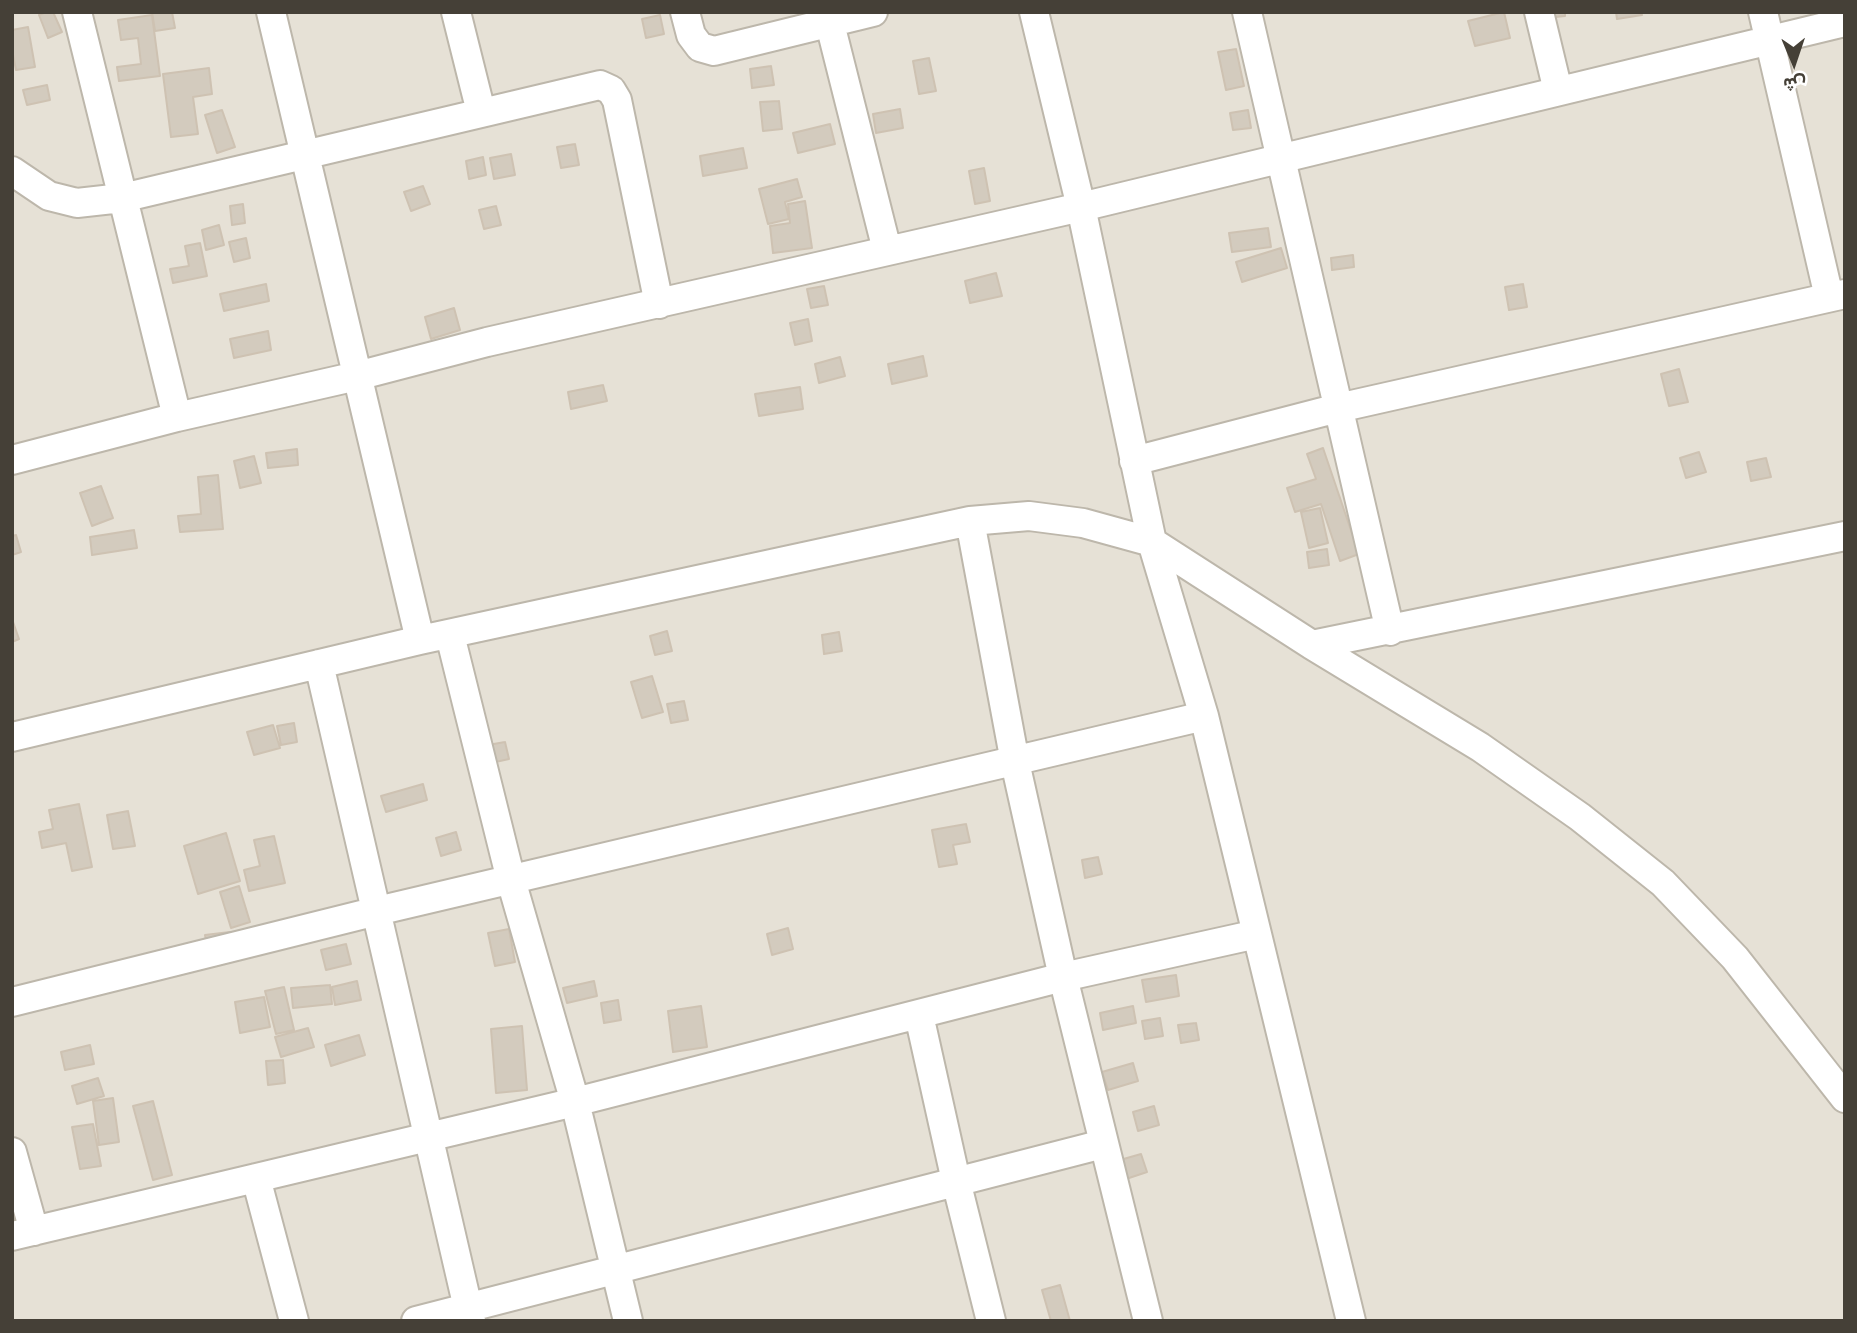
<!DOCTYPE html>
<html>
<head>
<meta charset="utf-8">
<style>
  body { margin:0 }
  #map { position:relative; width:1857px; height:1333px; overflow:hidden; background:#f3efe8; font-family:Karla,Vazirmatn,sans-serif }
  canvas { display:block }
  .frame { position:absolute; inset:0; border:14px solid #454037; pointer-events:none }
  .north { position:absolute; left:1759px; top:28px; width:70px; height:70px; -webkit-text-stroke:5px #fff; paint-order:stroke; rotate:178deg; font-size:19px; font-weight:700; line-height:28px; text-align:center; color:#454037 }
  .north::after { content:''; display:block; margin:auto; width:24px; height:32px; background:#454037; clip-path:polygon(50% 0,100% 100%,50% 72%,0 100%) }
</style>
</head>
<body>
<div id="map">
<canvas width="1857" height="1333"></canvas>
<div class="frame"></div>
<div class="north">ش</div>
</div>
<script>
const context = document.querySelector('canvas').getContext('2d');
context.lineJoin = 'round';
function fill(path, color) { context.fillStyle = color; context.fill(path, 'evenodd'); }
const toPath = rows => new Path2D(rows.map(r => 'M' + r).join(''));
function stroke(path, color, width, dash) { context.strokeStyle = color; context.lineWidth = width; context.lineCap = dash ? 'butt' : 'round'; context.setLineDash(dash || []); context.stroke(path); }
const residential = toPath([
  [12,12,1845,12,1845,1321,12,1321]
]);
const building = toPath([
  [46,12,53,12,62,32,48,38,39,15,46,12],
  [152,12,172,12,175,28,155,31,152,12],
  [1504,12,1510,38,1475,46,1468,21,1504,12],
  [1545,12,1565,12,1565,16,1546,18,1545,12],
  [1616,12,1641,12,1642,15,1617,19,1616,12],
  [152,15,160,76,119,81,117,67,141,64,138,38,121,40,118,20,152,15],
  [660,15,664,34,646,38,642,19,660,15],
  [28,27,35,67,16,70,12,50,12,30,28,27],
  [1236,49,1244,86,1226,90,1218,52,1236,49],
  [929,58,936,91,919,94,913,61,929,58],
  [771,66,774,85,752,88,750,69,771,66],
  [209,68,212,94,193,97,198,134,171,137,163,74,209,68],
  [47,85,50,100,27,105,23,90,47,85],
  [779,101,782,129,763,131,760,102,779,101],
  [900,109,903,128,876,133,873,114,900,109],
  [222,110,235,147,217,153,205,115,222,110],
  [1248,110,1251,128,1233,130,1230,113,1248,110],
  [830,124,835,144,798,153,793,133,830,124],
  [575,144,579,165,561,168,557,147,575,144],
  [743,148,747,168,703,176,700,156,743,148],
  [511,154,515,175,494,179,490,158,511,154],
  [483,157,486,175,469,179,466,161,483,157],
  [984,168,990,201,975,204,969,171,984,168],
  [797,179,802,197,785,202,789,219,768,224,759,189,797,179],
  [423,186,430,204,411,211,404,192,423,186],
  [805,201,812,248,773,253,770,226,790,223,788,204,805,201],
  [243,204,245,223,232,225,230,206,243,204],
  [496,206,501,225,484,229,479,210,496,206],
  [219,225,224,245,206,250,202,230,219,225],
  [1268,228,1271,247,1232,252,1229,233,1268,228],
  [246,238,250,258,234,262,229,242,246,238],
  [200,243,207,276,173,283,170,269,189,266,185,246,200,243],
  [1281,248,1287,268,1242,282,1236,262,1281,248],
  [1353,255,1354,267,1332,270,1331,258,1353,255],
  [996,273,1002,296,970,303,965,281,996,273],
  [266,284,269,301,224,311,220,294,266,284],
  [1523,284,1527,307,1509,310,1505,287,1523,284],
  [824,286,828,305,811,308,807,289,824,286],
  [454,308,460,330,431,339,425,317,454,308],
  [808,319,812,341,795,345,790,323,808,319],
  [268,331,271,350,234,358,230,339,268,331],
  [923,356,927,376,892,384,888,364,923,356],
  [840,357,845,376,819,383,815,364,840,357],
  [1679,369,1688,402,1669,406,1661,374,1679,369],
  [603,385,607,401,571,409,568,392,603,385],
  [800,387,803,409,759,416,755,394,800,387],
  [1323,448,1359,554,1340,561,1321,504,1295,512,1287,488,1316,479,1307,454,1323,448],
  [297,449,298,465,268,468,266,453,297,449],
  [1699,452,1706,472,1686,478,1680,458,1699,452],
  [254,456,261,483,240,488,234,461,254,456],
  [1766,458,1771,477,1751,481,1747,462,1766,458],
  [218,475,223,529,180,532,178,516,201,514,198,477,218,475],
  [101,486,113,518,92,526,80,493,101,486],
  [1320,508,1328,543,1309,548,1301,512,1320,508],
  [134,530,137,548,92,555,90,537,134,530],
  [16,535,21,552,12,555,12,536,16,535],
  [1327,549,1329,565,1309,568,1307,552,1327,549],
  [12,619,19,639,12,642,12,619],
  [667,631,672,651,655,655,650,636,667,631],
  [839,632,842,651,824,654,822,635,839,632],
  [652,676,663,712,642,718,631,682,652,676],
  [684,701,688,720,671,723,667,704,684,701],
  [294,723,297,742,281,745,277,726,294,723],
  [273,725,280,748,254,755,247,732,273,725],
  [505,742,509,759,491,763,488,745,505,742],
  [423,784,427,800,386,812,381,796,423,784],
  [79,804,92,867,72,871,66,843,42,848,39,832,53,829,49,810,79,804],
  [128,811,135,846,113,849,107,815,128,811],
  [966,824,970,842,953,845,957,864,939,867,932,830,966,824],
  [456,832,461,850,441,856,436,838,456,832],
  [226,833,240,881,198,894,184,846,226,833],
  [274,836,285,883,249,891,244,870,260,866,254,840,274,836],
  [1098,857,1102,874,1085,878,1082,860,1098,857],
  [239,886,250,922,231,928,220,892,239,886],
  [788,928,793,949,772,955,767,934,788,928],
  [509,929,515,962,495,966,488,933,509,929],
  [230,932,231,942,207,945,205,935,230,932],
  [346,944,351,964,326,970,321,950,346,944],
  [1176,975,1179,996,1146,1002,1142,980,1176,975],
  [357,981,361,1000,335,1005,332,987,357,981],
  [594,981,597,996,567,1003,563,988,594,981],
  [330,985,332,1004,293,1008,291,988,330,985],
  [284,987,294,1030,276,1034,265,991,284,987],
  [264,997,270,1027,240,1033,235,1002,264,997],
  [618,1000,621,1020,604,1023,601,1003,618,1000],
  [701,1006,707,1047,673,1052,668,1011,701,1006],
  [1133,1006,1136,1023,1103,1030,1100,1013,1133,1006],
  [1160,1018,1163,1036,1145,1039,1142,1021,1160,1018],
  [1196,1023,1199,1040,1181,1043,1178,1025,1196,1023],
  [522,1026,527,1090,496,1093,491,1029,522,1026],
  [308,1028,314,1047,281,1057,275,1037,308,1028],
  [359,1035,365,1055,331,1066,325,1045,359,1035],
  [90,1045,94,1064,65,1070,61,1052,90,1045],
  [283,1060,285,1083,268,1085,266,1061,283,1060],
  [1133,1063,1138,1081,1108,1090,1102,1072,1133,1063],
  [98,1078,104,1096,77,1104,72,1086,98,1078],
  [113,1098,119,1142,99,1145,93,1101,113,1098],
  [153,1101,172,1175,153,1180,133,1106,153,1101],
  [1154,1106,1159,1125,1138,1131,1133,1112,1154,1106],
  [93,1124,101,1166,80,1169,72,1127,93,1124],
  [1141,1154,1147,1172,1126,1179,1120,1160,1141,1154],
  [1060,1285,1070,1321,1051,1321,1042,1290,1060,1285]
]);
const minor = toPath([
  [77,12,177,417],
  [271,12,420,640],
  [456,12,481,112],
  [685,12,691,35,700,47,714,51,873,12],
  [827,12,887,250],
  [1034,12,1081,207,1152,542,1204,716,1351,1321],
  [1247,12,1390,631],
  [1539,12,1558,91],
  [1763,12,1829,297],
  [12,171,49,196,77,203,122,198,600,85,611,90,617,100,659,304],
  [12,460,177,417,357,376,487,342,1081,207,1845,22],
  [1134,461,1338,408,1845,294],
  [970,521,1015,762,1063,977,1148,1321],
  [450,635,511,880,575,1102,628,1321],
  [1312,645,1845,536],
  [319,664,471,1321],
  [12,737,420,640,970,521,1029,516,1083,523,1152,542,1312,645,1480,747,1580,817,1663,883,1735,958,1845,1098],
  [12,1002,377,911,1204,716],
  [919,1015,956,1181,991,1321],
  [12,1152,34,1231],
  [12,1236,256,1178],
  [294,1321,256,1178,575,1102,1063,977,1257,934],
  [416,1321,1103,1144]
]);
fill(residential, '#e6e1d6');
fill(building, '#d3cbbe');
stroke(building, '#cec2b2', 2);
stroke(minor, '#bdb7ab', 32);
stroke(minor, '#fff', 28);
</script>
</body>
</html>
